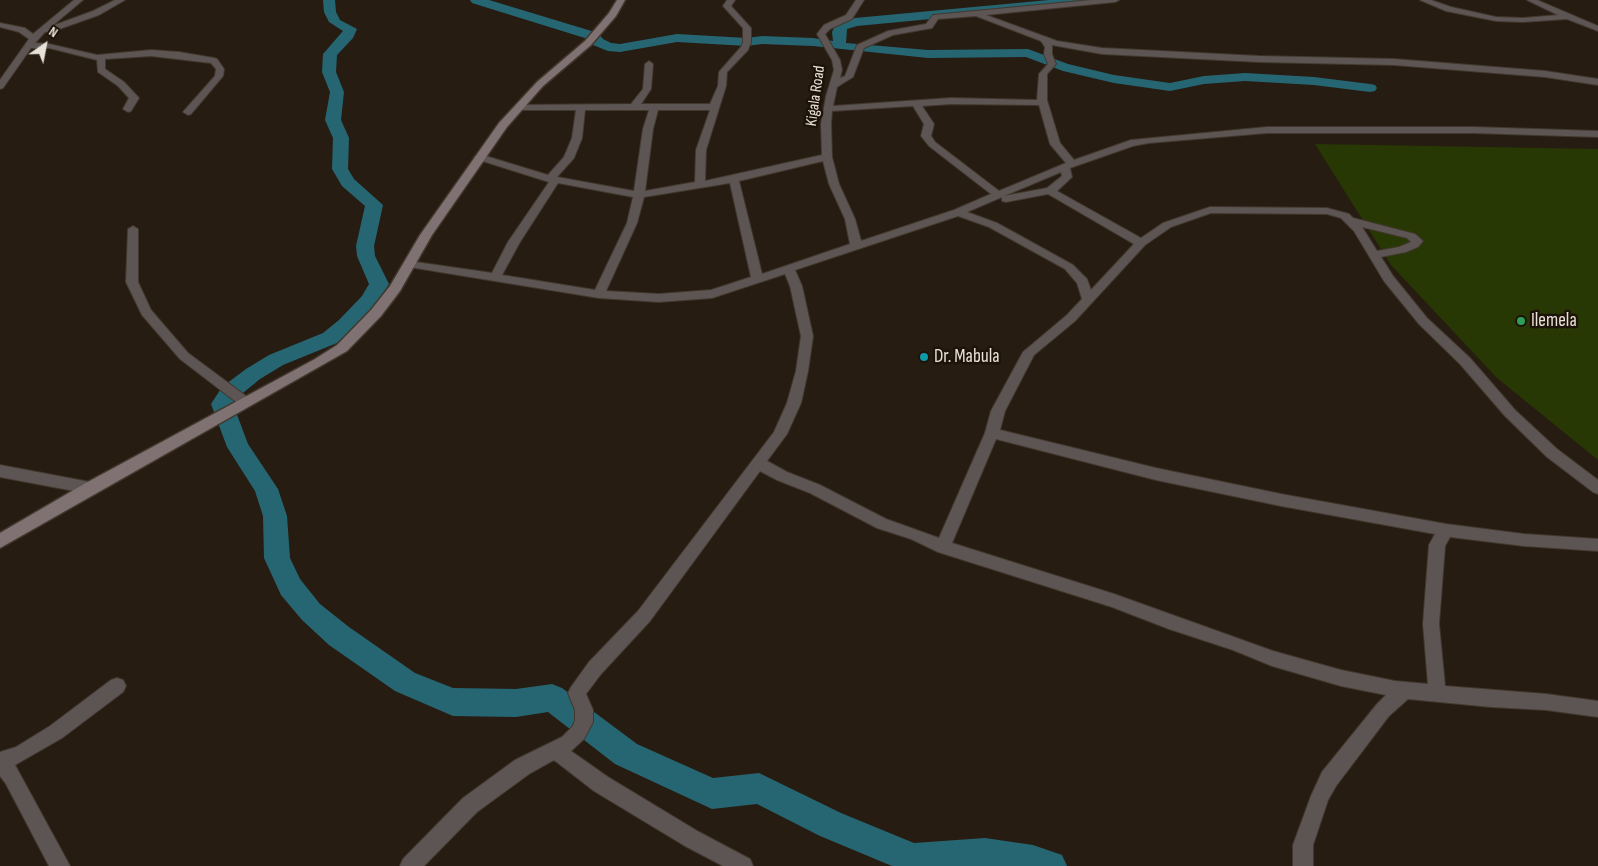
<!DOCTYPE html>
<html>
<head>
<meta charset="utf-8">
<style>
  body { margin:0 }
  #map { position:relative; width:1598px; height:866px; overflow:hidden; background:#271c11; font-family:"Sofia Sans Condensed",sans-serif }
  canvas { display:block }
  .north { position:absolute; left:20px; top:20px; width:50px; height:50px; -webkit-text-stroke:4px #1d1308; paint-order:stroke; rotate:33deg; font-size:14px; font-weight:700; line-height:20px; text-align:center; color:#e9e2da }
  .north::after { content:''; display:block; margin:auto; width:18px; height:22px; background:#e9e2da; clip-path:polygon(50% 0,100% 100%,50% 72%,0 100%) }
</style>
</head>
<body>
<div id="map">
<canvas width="1598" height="866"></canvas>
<div class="north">N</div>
</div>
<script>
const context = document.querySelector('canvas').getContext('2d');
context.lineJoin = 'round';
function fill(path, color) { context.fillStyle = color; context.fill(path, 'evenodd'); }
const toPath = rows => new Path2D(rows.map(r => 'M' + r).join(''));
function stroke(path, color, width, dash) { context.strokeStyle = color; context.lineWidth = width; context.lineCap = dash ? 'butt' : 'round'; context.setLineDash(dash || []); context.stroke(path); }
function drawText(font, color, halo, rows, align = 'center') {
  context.font = font + ' "Sofia Sans Condensed",sans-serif'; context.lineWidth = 5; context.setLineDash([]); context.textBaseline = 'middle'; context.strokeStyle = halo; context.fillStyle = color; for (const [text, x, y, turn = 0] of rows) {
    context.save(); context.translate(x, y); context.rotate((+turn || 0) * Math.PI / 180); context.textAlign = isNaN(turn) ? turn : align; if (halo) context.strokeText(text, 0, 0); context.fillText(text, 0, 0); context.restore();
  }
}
const green = toPath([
  [1315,144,1598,149,1598,460,1497,378,1391,265]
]);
const river = toPath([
  [323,0,335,0,336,12,340,20,357,29,353,38,337,55,336,72,344,92,341,120,349,138,348,169,354,179,383,205,374,246,375,256,389,284,376,304,353,330,337,343,283,365,260,379,238,397,233,404,248,444,278,489,287,516,290,558,300,579,320,604,349,627,415,673,453,688,516,689,552,684,562,688,637,744,713,778,759,773,841,813,914,843,985,838,1033,845,1062,855,1067,866,892,866,820,836,757,804,712,809,615,764,548,712,516,717,453,716,395,691,329,645,302,620,281,595,264,558,263,516,255,491,227,447,211,404,222,387,246,369,269,355,323,333,339,320,362,296,369,284,357,256,356,246,365,206,342,186,332,169,333,138,325,120,330,92,322,72,323,54,343,31,329,22,324,12,323,0],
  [470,0,489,0,598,33,603,39,611,43,620,44,677,34,747,38,762,36,813,38,833,41,832,32,836,24,855,18,1049,0,1095,0,1089,4,857,26,847,29,846,43,928,50,1028,49,1068,64,1114,75,1170,83,1204,76,1245,73,1314,77,1370,84,1375,85,1377,88,1375,91,1370,92,1314,85,1245,81,1204,84,1170,91,1114,83,1063,71,1026,57,928,58,813,46,762,44,747,46,677,42,620,52,608,51,593,45,588,39,472,3,470,0]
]);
const street = toPath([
  [74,0,83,0,52,26,93,11,115,0,125,0,99,15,51,32,45,32,35,43,49,44,97,55,151,50,179,52,214,58,217,59,224,69,223,76,191,114,188,115,183,112,215,76,216,69,211,63,151,56,105,59,105,69,124,82,139,98,131,111,128,112,123,109,129,98,118,86,98,72,97,60,49,48,31,48,3,88,0,89,0,80,29,39,19,32,0,27,0,23,25,28,33,34,74,0],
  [727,0,735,0,731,6,751,28,751,42,748,50,727,72,726,86,706,150,705,181,822,155,821,124,826,96,834,70,832,60,817,34,824,25,846,15,856,0,864,0,852,19,830,29,825,34,840,60,842,70,840,78,845,76,857,45,888,31,926,24,933,15,1091,0,1119,0,1115,2,986,15,1057,41,1102,48,1259,56,1394,59,1545,71,1598,79,1598,85,1545,77,1394,65,1259,62,1102,54,1052,45,1052,54,1056,64,1047,74,1047,100,1060,143,1074,160,1131,140,1267,127,1473,127,1598,131,1598,137,1473,133,1267,133,1149,143,1133,146,1070,168,1072,177,1057,191,1141,238,1163,223,1210,207,1327,208,1349,214,1353,218,1415,234,1423,241,1418,247,1406,252,1381,257,1393,276,1427,318,1470,358,1515,410,1557,449,1598,480,1598,494,1593,492,1547,457,1505,416,1460,364,1419,324,1384,281,1354,231,1341,218,1327,214,1211,213,1171,227,1145,245,1075,321,1034,355,1005,411,1000,430,1156,468,1281,494,1446,524,1524,534,1598,539,1598,551,1524,546,1450,537,1445,546,1439,624,1445,686,1546,694,1598,701,1598,717,1546,710,1491,707,1408,699,1389,716,1336,786,1328,800,1313,845,1313,866,1293,866,1293,845,1311,796,1322,772,1377,704,1386,695,1341,686,1272,666,1233,650,1169,629,1112,607,938,552,911,539,877,528,810,493,777,480,760,471,650,621,601,674,586,694,593,710,593,722,584,739,571,751,608,777,699,832,750,859,753,866,723,866,685,846,594,791,554,760,529,774,477,812,424,866,400,866,403,859,463,798,515,760,562,737,572,727,575,721,575,710,568,693,571,687,589,662,638,611,774,432,787,403,796,371,801,336,790,286,785,274,712,298,659,302,599,298,409,267,403,264,409,261,492,273,508,242,549,182,476,159,474,157,479,154,548,175,564,157,572,138,576,110,520,110,515,107,517,105,631,104,643,89,645,64,649,61,653,64,651,89,641,104,710,104,718,86,719,72,741,47,743,42,743,28,723,6,727,0],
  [976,16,1041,41,1045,47,1044,54,1048,64,1039,74,1037,100,951,98,833,106,837,87,853,77,864,48,893,35,932,28,938,19,976,16],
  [951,104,1039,105,1050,144,1066,163,999,191,935,142,931,136,934,124,922,106,951,104],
  [913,106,924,124,921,136,929,146,991,194,954,210,861,241,855,219,839,184,832,157,831,124,832,111,913,106],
  [585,110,649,110,643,129,634,191,557,177,574,158,582,138,585,110],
  [658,110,710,110,696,150,695,182,645,191,653,129,658,110],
  [823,161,829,184,845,219,850,244,762,274,739,181,823,161],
  [1061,172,1062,176,1047,188,1004,196,1061,172],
  [558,183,633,197,627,223,595,290,502,275,520,242,558,183],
  [730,183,751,277,711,290,659,294,606,291,637,223,644,197,730,183],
  [1048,194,1134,244,1091,290,1087,279,1073,265,997,223,967,212,1002,197,1002,201,1006,202,1048,194],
  [958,216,989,227,1065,269,1077,283,1082,299,1067,315,1023,352,991,411,985,433,939,538,886,519,820,485,787,472,767,461,787,434,801,403,808,371,813,336,802,286,795,270,958,216],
  [1362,227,1407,238,1411,242,1399,247,1377,251,1362,227],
  [996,439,1156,480,1281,506,1435,534,1429,545,1423,624,1428,684,1395,681,1341,670,1273,651,1114,594,952,543,996,439],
  [1420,0,1431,0,1451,7,1496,17,1523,18,1558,15,1527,0,1537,0,1598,26,1598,31,1567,19,1523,22,1496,21,1446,11,1420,0],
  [133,226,138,229,138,282,151,310,188,353,250,399,252,402,250,405,240,405,180,359,142,315,126,282,128,229,133,226],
  [0,465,90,482,95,484,97,488,95,492,90,494,0,477,0,465],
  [117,678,123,680,126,686,123,692,62,738,15,765,70,866,49,866,6,784,0,776,0,752,16,747,50,726,111,680,117,678]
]);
const secondary = toPath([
  [617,0,625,0,616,16,591,45,543,86,507,127,432,235,400,291,381,316,347,351,0,548,0,533,84,484,315,359,337,345,371,310,390,286,420,235,499,123,537,82,585,41,609,13,617,0]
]);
const markers = [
  [1521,321,5,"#2e9e5b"],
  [924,357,5,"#0f9aa8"]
];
const farStreetnames = [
  ["Kigala Road",816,96,-82]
];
const poiNames = [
  ["Ilemela",1531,321],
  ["Dr. Mabula",934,357]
];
fill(green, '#273804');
fill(river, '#266673');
stroke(street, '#42382d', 2);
stroke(secondary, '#42382d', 3);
fill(street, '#5d5454');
fill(secondary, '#807272');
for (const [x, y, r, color] of markers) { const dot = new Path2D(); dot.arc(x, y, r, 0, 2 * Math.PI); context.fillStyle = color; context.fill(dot); stroke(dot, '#1d1308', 2); }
drawText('16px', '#e9e2da', '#1d1308', farStreetnames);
drawText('19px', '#e9e2da', '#1d1308', poiNames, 'left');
</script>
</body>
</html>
